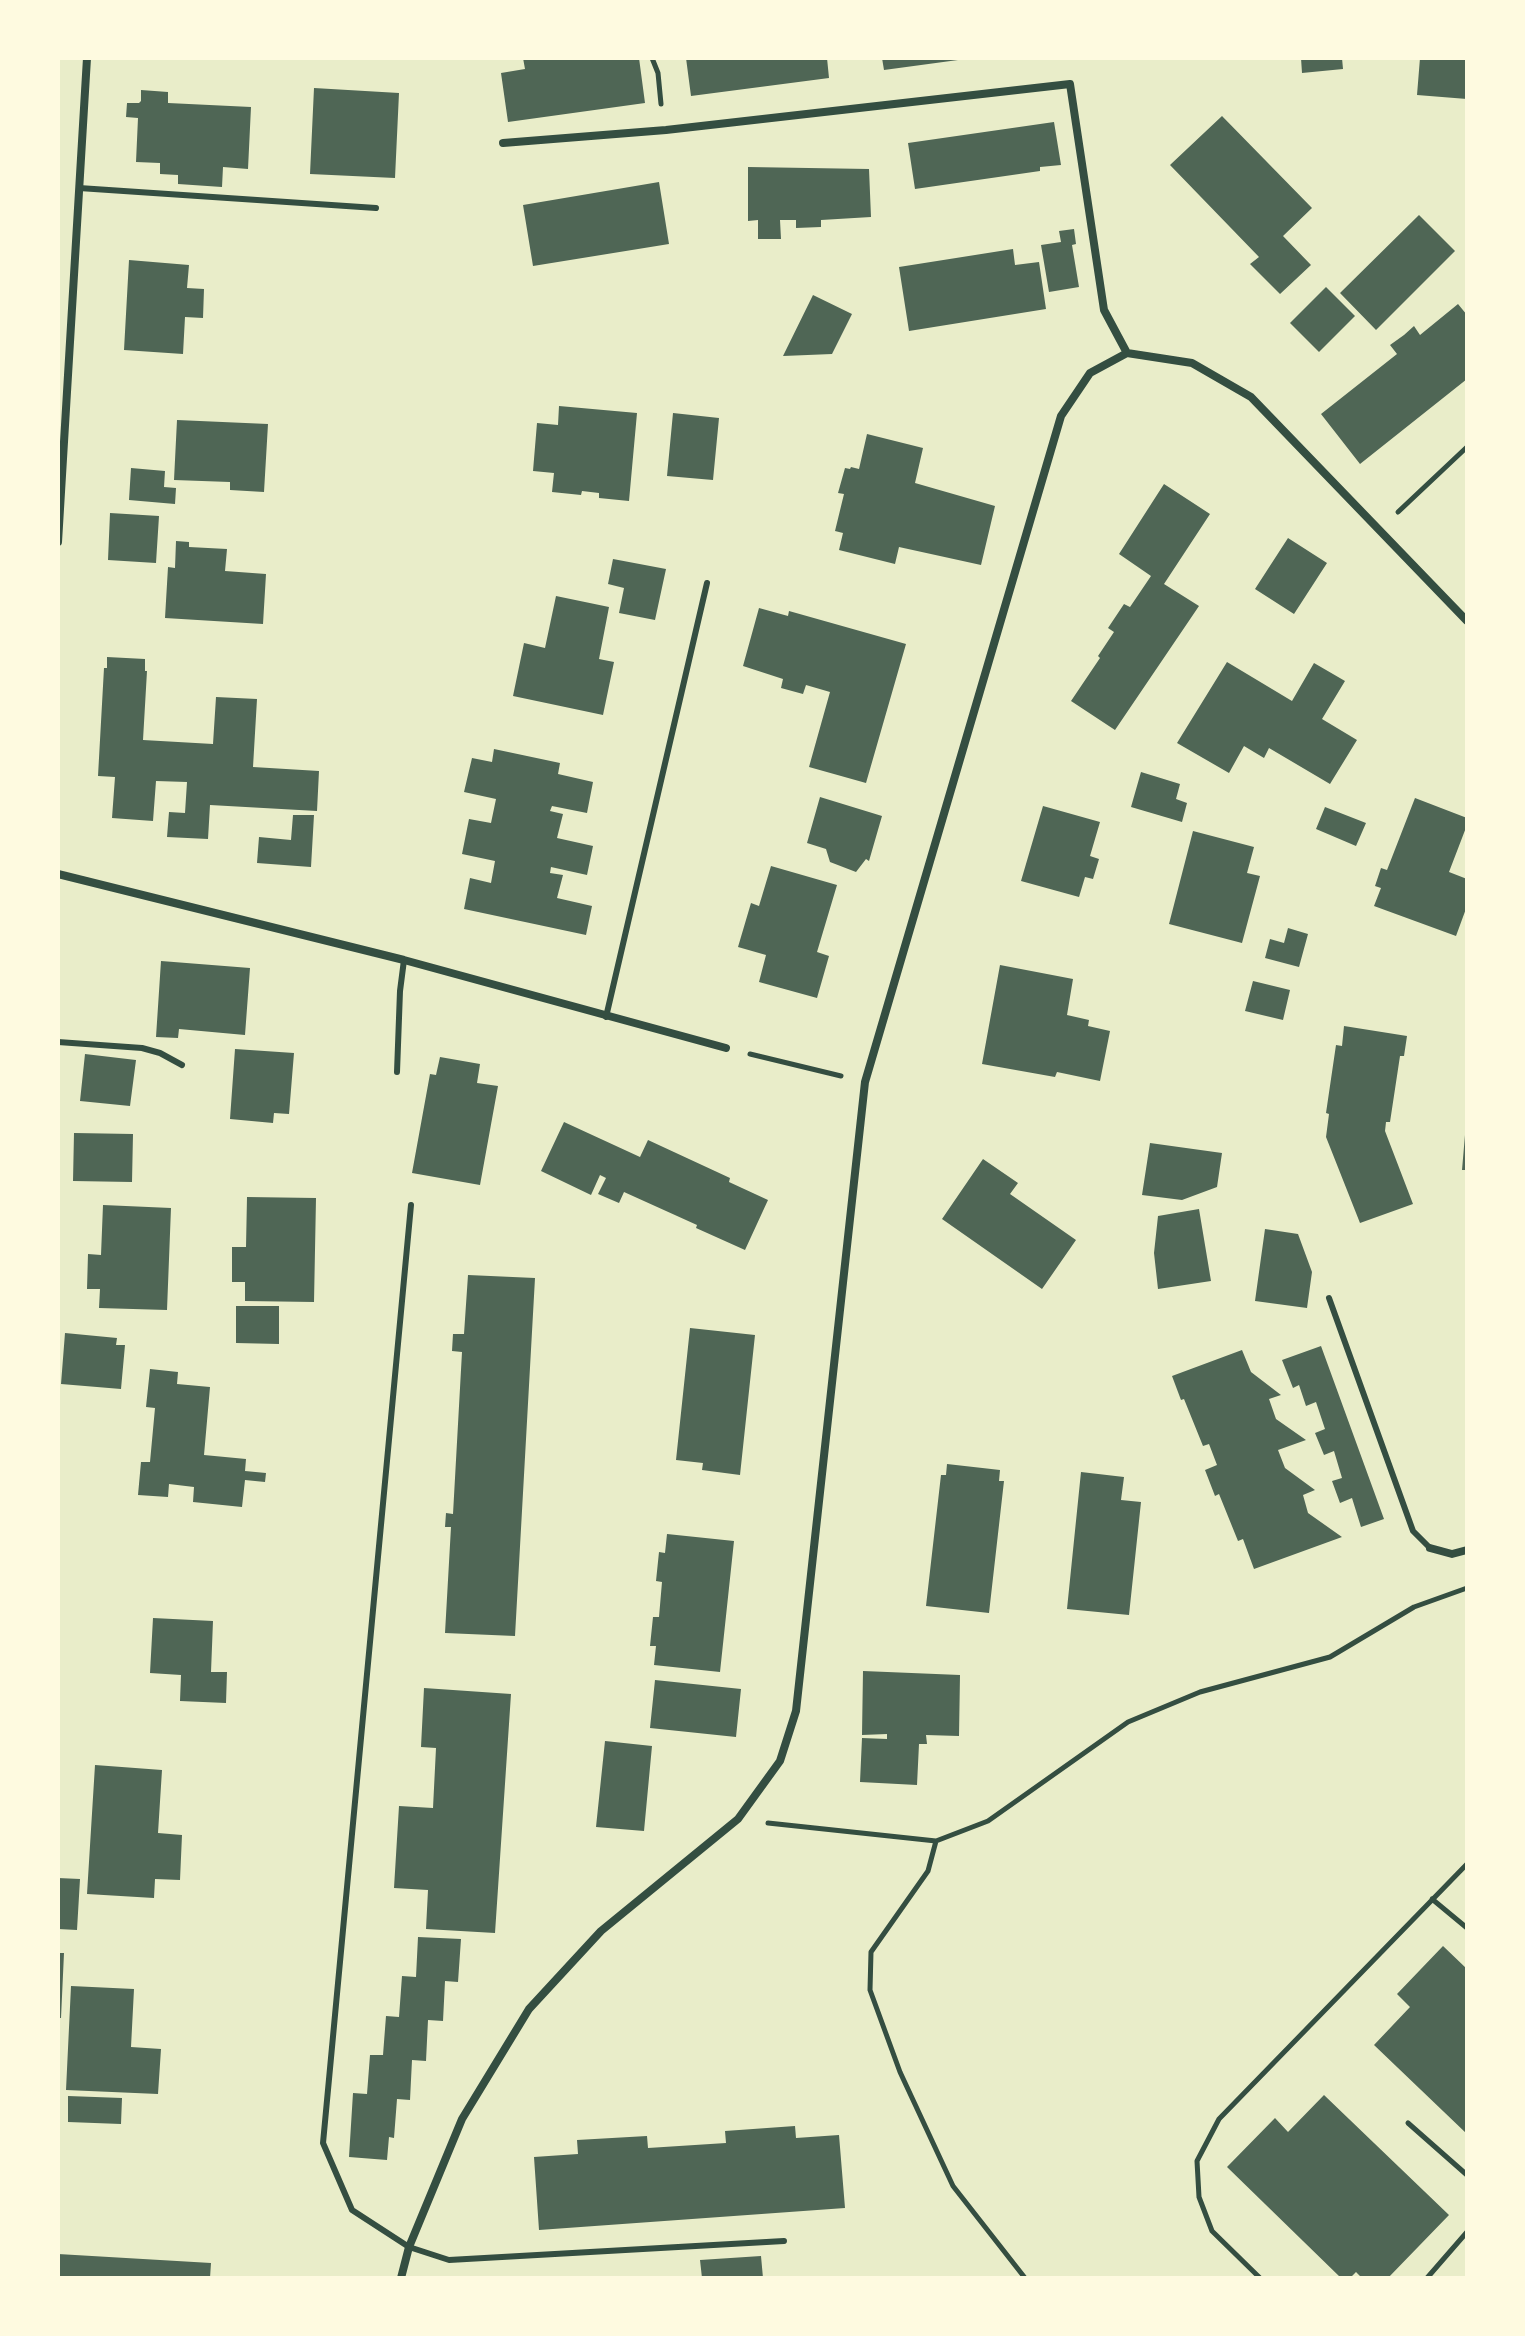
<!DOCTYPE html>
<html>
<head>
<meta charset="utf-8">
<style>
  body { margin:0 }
  #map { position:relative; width:1525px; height:2336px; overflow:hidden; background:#e9edc9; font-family:"Varela Round",sans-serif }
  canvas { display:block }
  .frame { position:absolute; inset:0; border:60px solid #fefae0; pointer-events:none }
</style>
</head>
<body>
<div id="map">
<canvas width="1525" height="2336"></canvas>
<div class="frame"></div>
</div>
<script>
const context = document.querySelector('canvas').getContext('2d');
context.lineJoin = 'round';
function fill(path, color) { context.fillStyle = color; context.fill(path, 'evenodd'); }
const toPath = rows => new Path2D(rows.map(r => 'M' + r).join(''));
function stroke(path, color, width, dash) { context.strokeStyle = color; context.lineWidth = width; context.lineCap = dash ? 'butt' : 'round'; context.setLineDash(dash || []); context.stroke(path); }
const building = toPath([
  [523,58,639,58,645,103,508,122,501,73,525,69],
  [686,58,827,58,829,78,691,96],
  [882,58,958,58,958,60,884,70],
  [1301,58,1342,58,1343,69,1302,73],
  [1420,58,1467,59,1467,99,1417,95],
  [314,88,399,93,395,178,310,174],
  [141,90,168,92,168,103,251,107,248,169,223,167,222,187,178,184,178,175,160,174,160,163,136,162,138,118,126,117,127,103,139,103,141,101],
  [1222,116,1312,208,1283,236,1311,265,1280,294,1250,264,1259,257,1170,165],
  [1054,122,1061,165,1040,167,1040,171,915,189,908,143],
  [748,167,869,169,871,217,821,220,821,227,796,228,796,220,780,220,781,239,758,239,758,220,748,221],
  [659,182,669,244,533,266,523,205],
  [1419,215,1455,251,1376,330,1340,293],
  [1074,229,1076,244,1072,245,1079,287,1049,292,1041,245,1061,242,1059,231],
  [1013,249,1015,265,1039,262,1046,309,909,331,899,267],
  [129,260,189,265,187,288,204,289,203,318,185,317,183,354,124,350],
  [1326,287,1355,316,1319,352,1290,323],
  [813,295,852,314,832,354,783,356],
  [1458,304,1467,315,1467,379,1360,464,1321,414,1397,354,1390,345,1404,335,1414,326,1420,335],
  [559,406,637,413,629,501,599,498,599,493,582,491,581,495,552,492,554,473,533,471,537,423,558,425],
  [673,413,719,418,713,480,667,476],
  [177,420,268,424,264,492,230,490,230,482,174,480],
  [867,434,923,448,915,483,995,506,981,565,899,547,895,564,839,550,843,533,835,531,844,494,838,493,845,468,850,469,851,467,859,469],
  [131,468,165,471,164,487,176,488,175,504,129,500],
  [1164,484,1210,514,1164,584,1199,606,1115,730,1071,701,1100,658,1098,656,1114,632,1108,628,1124,604,1130,607,1151,576,1119,554],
  [110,513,159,516,156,563,108,560],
  [1288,538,1327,563,1294,614,1255,589],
  [176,541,189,542,189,547,227,549,225,571,266,574,263,624,165,618,168,567,175,568],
  [613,559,666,569,655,620,619,613,624,588,608,584],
  [556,596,609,607,599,659,614,662,603,715,513,696,524,643,545,648],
  [759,608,788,616,789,611,906,644,866,783,809,767,830,692,806,685,803,694,781,688,783,679,743,666],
  [107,657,145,659,145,671,147,671,143,740,213,744,216,697,257,699,253,767,319,771,317,811,210,805,208,839,167,837,169,812,185,813,187,782,156,781,153,821,112,818,115,777,98,776,104,668,107,668],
  [1227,662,1292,701,1314,663,1345,681,1322,719,1357,740,1330,784,1269,748,1264,758,1244,746,1229,773,1177,743],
  [494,749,560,763,558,774,593,782,587,813,552,806,550,811,563,814,557,838,593,846,587,875,551,867,550,873,563,875,557,898,592,906,586,935,464,909,470,878,491,883,495,861,462,854,469,819,491,823,496,799,464,792,472,758,492,762],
  [1141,772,1180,784,1176,799,1187,803,1182,822,1131,807],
  [820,797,882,816,869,861,866,859,856,872,830,862,826,849,807,843],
  [1415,798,1467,818,1467,825,1449,872,1467,879,1467,906,1456,936,1374,906,1381,888,1375,886,1381,868,1387,870],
  [1043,806,1100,822,1090,856,1099,859,1093,879,1085,877,1079,897,1021,881],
  [1325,807,1366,823,1356,846,1316,829],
  [293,815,314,815,311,867,257,863,259,837,291,840],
  [1193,831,1254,847,1247,873,1260,876,1242,943,1169,924],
  [771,866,837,885,817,952,829,956,817,998,759,982,766,955,738,947,751,903,759,906],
  [1288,928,1308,934,1299,967,1265,958,1270,939,1284,943],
  [161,961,250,968,245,1035,179,1029,178,1038,156,1037],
  [1000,965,1073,979,1067,1015,1089,1020,1088,1026,1110,1031,1100,1081,1057,1072,1055,1077,982,1064],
  [1253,981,1290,990,1283,1020,1245,1011],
  [1344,1026,1407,1036,1404,1056,1400,1056,1390,1122,1386,1122,1385,1131,1413,1204,1360,1223,1326,1137,1329,1114,1326,1113,1336,1045,1342,1046],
  [235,1049,294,1053,289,1114,274,1113,273,1123,230,1119],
  [85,1054,136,1060,130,1106,80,1101],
  [440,1057,480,1064,477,1083,498,1086,480,1185,412,1173,430,1074,436,1075],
  [564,1122,640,1157,648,1140,730,1178,729,1182,768,1200,745,1250,696,1228,697,1225,624,1192,619,1203,598,1194,606,1178,600,1175,591,1195,541,1171],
  [74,1133,133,1134,132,1182,73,1181],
  [1465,1135,1467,1135,1467,1170,1462,1170],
  [1150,1143,1222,1153,1217,1187,1182,1200,1142,1195],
  [983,1159,1018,1183,1010,1194,1076,1240,1042,1289,942,1219],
  [247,1197,316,1198,314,1302,245,1301,245,1282,232,1282,232,1247,246,1247],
  [103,1205,171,1208,167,1310,99,1308,100,1289,87,1289,88,1254,101,1255],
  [1199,1209,1211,1281,1158,1289,1154,1253,1158,1216],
  [1265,1229,1298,1234,1312,1272,1307,1308,1255,1301],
  [468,1275,535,1278,515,1636,445,1633,451,1527,445,1527,446,1513,453,1514,462,1352,452,1351,453,1334,464,1334],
  [236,1306,279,1306,279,1344,236,1343],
  [690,1328,755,1335,740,1475,702,1470,703,1463,676,1460],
  [65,1333,117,1338,116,1345,125,1345,121,1389,61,1384],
  [1321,1346,1384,1519,1361,1527,1352,1498,1340,1503,1332,1481,1342,1478,1334,1451,1324,1455,1315,1433,1325,1429,1316,1402,1306,1406,1299,1385,1293,1388,1282,1360],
  [1242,1350,1251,1372,1281,1395,1269,1399,1276,1419,1306,1440,1278,1450,1285,1468,1315,1490,1303,1495,1308,1513,1342,1537,1254,1569,1243,1539,1238,1541,1219,1494,1215,1496,1205,1470,1217,1465,1209,1444,1203,1446,1184,1399,1181,1400,1172,1376],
  [150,1369,178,1372,177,1384,210,1387,204,1455,246,1459,245,1471,266,1473,265,1482,245,1480,242,1507,193,1502,194,1487,169,1484,168,1497,138,1495,141,1462,150,1462,155,1408,146,1407],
  [947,1464,1000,1470,999,1481,1004,1481,989,1613,926,1606,941,1475,946,1475],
  [1081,1472,1124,1477,1121,1500,1141,1502,1129,1615,1067,1609],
  [667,1534,734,1541,720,1672,654,1665,656,1646,650,1646,653,1617,659,1617,662,1582,656,1581,659,1552,665,1553],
  [153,1618,213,1621,211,1672,227,1672,226,1703,180,1701,181,1675,150,1673],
  [863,1671,960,1675,959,1736,926,1735,927,1744,919,1744,917,1785,860,1782,862,1738,887,1739,887,1734,862,1735],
  [655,1680,741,1689,736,1737,650,1728],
  [424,1688,511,1694,495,1933,426,1929,428,1890,394,1888,399,1806,433,1808,436,1748,421,1747],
  [605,1741,652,1746,644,1831,596,1827],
  [95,1765,162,1770,158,1833,182,1835,180,1880,155,1879,154,1898,87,1894],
  [58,1878,80,1879,77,1930,58,1929],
  [418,1937,461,1939,458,1982,445,1981,443,2021,428,2020,426,2061,412,2060,410,2100,397,2099,394,2138,389,2137,387,2160,349,2157,353,2093,367,2094,370,2055,383,2055,386,2016,399,2017,402,1976,416,1977],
  [1443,1946,1467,1969,1467,2134,1374,2045,1410,2007,1397,1994],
  [58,1953,64,1953,61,2018,58,2018],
  [71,1986,134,1989,131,2047,161,2049,158,2094,66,2090],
  [1324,2095,1449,2215,1388,2278,1362,2278,1356,2272,1350,2278,1341,2278,1227,2167,1275,2118,1288,2132],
  [68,2096,122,2098,121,2124,68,2122],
  [795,2126,796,2138,839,2135,845,2208,539,2230,534,2157,578,2154,577,2140,647,2136,648,2148,726,2143,725,2131],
  [58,2254,211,2263,210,2278,58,2278],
  [761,2256,763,2278,702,2278,700,2260]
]);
const path = toPath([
  [652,58,658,73,661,104],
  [1398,512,1467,447],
  [750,1054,841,1076],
  [768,1823,936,1841,988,1821,1128,1722,1200,1692,1330,1657,1414,1607,1467,1588],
  [936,1841,928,1871,871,1952,870,1990,900,2072,953,2186,1025,2278],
  [1432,1899,1467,1928],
  [1408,2123,1467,2175],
  [1260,2278,1212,2231,1199,2197,1197,2161,1219,2119,1467,1864],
  [1427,2278,1467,2232]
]);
const service = toPath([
  [79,188,376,208],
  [606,1017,707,583],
  [58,1042,142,1048,160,1053,182,1065],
  [397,1072,400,991,404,960],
  [411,1205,323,2143,352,2210,409,2247,449,2260,784,2241],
  [1329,1298,1413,1531,1430,1548]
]);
const minor = toPath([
  [503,143,666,130,1070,84,1104,310,1127,353],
  [1127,353,1192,363,1251,397,1467,621],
  [58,542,87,58],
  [58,874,404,960,726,1048],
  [1430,1548,1452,1554,1467,1550],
  [401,2278,409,2247,462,2119,529,2009,601,1931,738,1819,780,1761,796,1711,865,1082,1061,416,1090,373,1127,353]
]);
fill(building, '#4f6655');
stroke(path, '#344e41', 5);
stroke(service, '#344e41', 6);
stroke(minor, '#344e41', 8);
</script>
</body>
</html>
